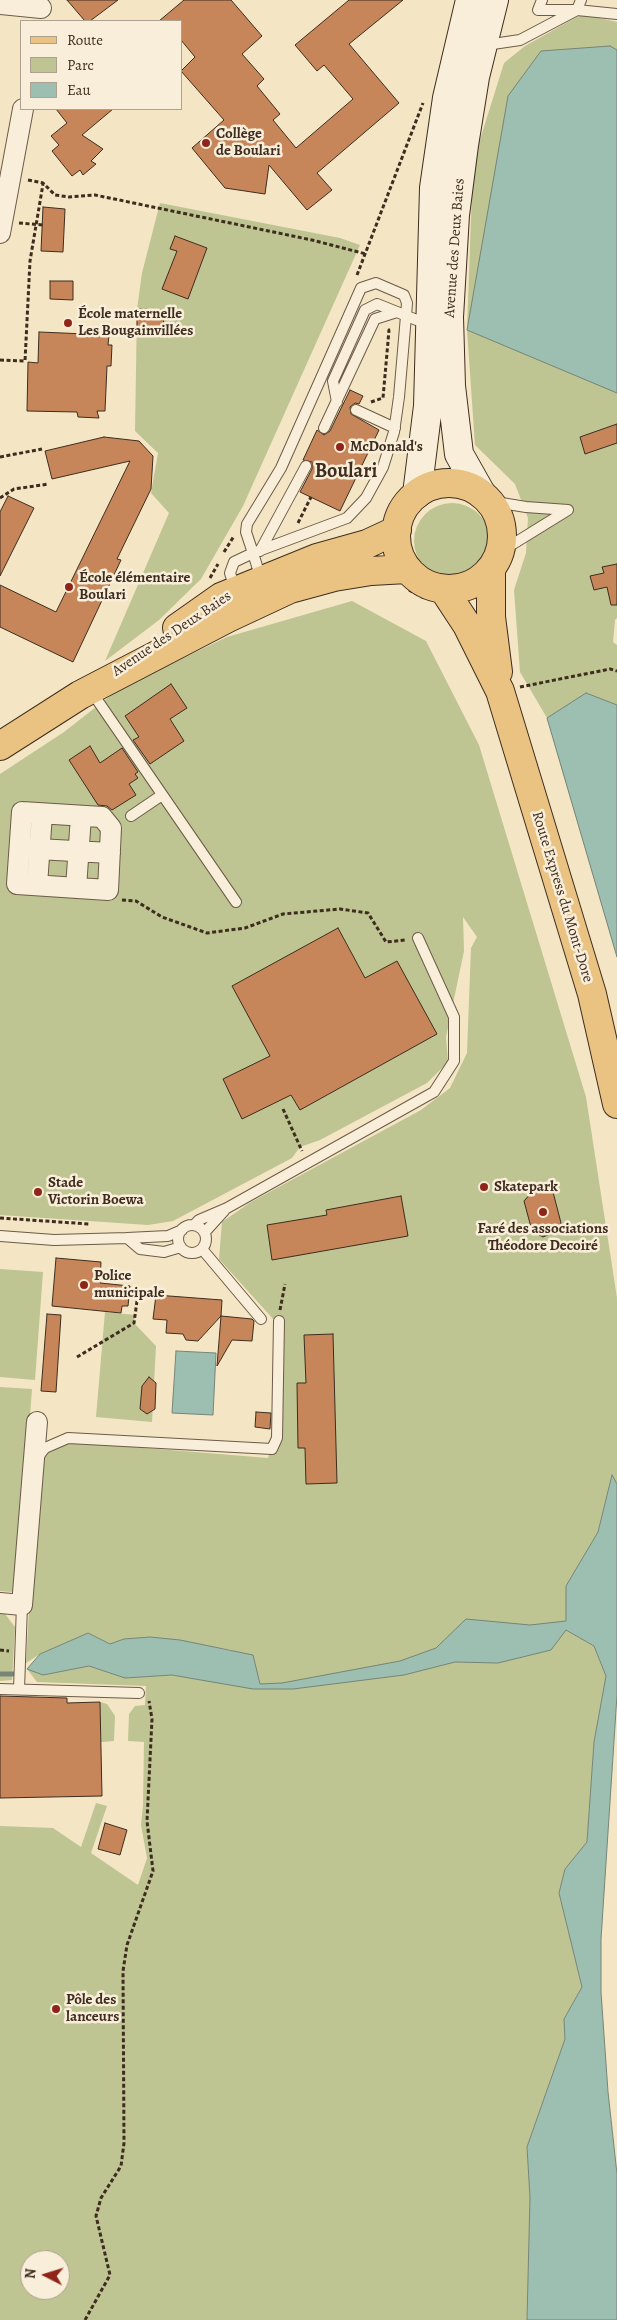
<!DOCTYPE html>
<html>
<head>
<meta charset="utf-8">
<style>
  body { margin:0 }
  #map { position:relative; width:617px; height:2320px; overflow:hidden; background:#f4e5c4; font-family:Alegreya,serif }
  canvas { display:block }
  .legend { position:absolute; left:20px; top:20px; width:162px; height:90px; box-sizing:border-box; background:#f8eed9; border:1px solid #aea18f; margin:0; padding:6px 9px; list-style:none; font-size:15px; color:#3e2d1f }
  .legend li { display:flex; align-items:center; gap:10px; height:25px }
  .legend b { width:25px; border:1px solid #aea18f }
  .north { position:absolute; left:20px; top:2250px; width:50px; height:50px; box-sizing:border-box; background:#f8eed9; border:1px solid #aea18f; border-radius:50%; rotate:275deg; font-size:14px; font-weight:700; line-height:20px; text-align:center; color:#3e2d1f }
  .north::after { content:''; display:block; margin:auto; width:18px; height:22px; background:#8f2418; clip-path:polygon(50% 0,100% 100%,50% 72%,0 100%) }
</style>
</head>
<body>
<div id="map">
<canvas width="617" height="2320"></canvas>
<ul class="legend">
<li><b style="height:6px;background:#eac282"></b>Route</li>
<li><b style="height:14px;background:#bec492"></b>Parc</li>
<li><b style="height:14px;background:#9cbfb2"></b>Eau</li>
</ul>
<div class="north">N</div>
</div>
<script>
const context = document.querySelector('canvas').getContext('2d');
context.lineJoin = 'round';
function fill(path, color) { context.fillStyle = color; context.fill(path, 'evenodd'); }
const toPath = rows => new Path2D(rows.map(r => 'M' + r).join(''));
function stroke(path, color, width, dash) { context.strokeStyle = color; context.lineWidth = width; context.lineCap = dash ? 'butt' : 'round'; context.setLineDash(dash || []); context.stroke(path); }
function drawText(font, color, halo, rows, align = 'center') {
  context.font = font + ' Alegreya,serif'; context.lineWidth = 5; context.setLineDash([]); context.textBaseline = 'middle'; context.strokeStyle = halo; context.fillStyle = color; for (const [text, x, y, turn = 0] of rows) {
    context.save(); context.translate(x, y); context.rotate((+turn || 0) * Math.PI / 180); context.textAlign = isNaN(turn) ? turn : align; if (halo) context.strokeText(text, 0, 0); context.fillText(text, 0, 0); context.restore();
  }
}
const green = toPath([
  [582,14,617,22,617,618,615,620,613,642,617,645,617,957,547,718,520,672,514,590,526,553,528,518,515,484,475,445,467,330,473,162,504,63,525,46],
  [160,203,340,238,360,245,243,506,201,579,159,620,105,661,169,513,151,493,158,453,135,431,137,309,142,273],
  '414 541a38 38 0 1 1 76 0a38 38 0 1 1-76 0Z',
  [352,601,426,641,479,745,586,1097,617,1298,617,1484,612,1475,598,1532,566,1587,566,1630,594,1646,606,1676,594,1742,587,1842,565,1869,559,1893,582,1987,564,2019,565,2039,527,2147,530,2197,527,2320,0,2320,0,1826,53,1828,81,1847,96,1803,107,1806,91,1853,138,1885,147,1858,141,1825,143,1805,144,1742,128,1741,129,1714,135,1706,145,1705,146,1686,37,1682,27,1669,46,1674,89,1666,125,1678,172,1675,261,1688,232,1650,150,1637,124,1639,110,1644,88,1633,40,1654,26,1663,37,1469,51,1450,72,1442,268,1458,273,1439,283,1330,219,1259,222,1222,251,1202,421,1110,450,1088,467,1053,471,948,477,937,463,917,464,951,446,1037,448,1062,427,1083,320,1140,300,1147,292,1158,173,1221,148,1225,0,1215,0,774,64,732,119,689,227,637],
  [30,2260,60,2260,60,2290,30,2290],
  [0,1269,43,1272,35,1380,0,1377],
  [105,1312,135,1315,134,1323,156,1346,152,1422,96,1417],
  [0,1387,32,1389,17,1588,11,1592,0,1591],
  [0,1614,5,1614,15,1627,12,1680,0,1681],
  [100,1702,107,1704,115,1716,114,1741,101,1742]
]);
const water = toPath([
  [610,46,617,50,617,393,467,330,508,96,541,51,610,46],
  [586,693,617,705,617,957,547,718,586,693],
  [176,1351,216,1353,213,1415,172,1413,176,1351],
  [612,1475,617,1484,617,1695,601,1939,601,1992,608,2092,617,2174,617,2320,527,2320,530,2197,527,2147,565,2039,564,2019,582,1987,559,1893,565,1869,587,1842,594,1742,606,1676,594,1646,566,1630,551,1650,498,1663,455,1662,404,1675,293,1689,253,1689,172,1675,125,1678,89,1666,43,1675,27,1669,40,1654,88,1633,110,1644,124,1639,150,1637,180,1640,253,1655,260,1684,282,1683,400,1661,436,1648,466,1619,530,1625,566,1621,566,1586,598,1532,612,1475]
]);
const stream = toPath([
  [0,1674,13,1674]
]);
const building = toPath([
  [67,0,118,0,90,21,85,21,67,0],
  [184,0,231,0,262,36,242,54,264,79,257,86,280,114,273,120,296,148,353,99,324,65,317,71,295,45,349,0,403,0,349,44,399,103,317,173,332,190,307,210,269,165,265,194,225,188,192,148,224,120,181,71,195,57,181,40,181,21,159,21,184,0],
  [56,109,113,109,82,135,103,149,91,161,96,164,83,175,80,170,72,176,52,151,59,145,51,136,67,123,56,109],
  [43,207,65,209,63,252,41,251,43,207],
  [175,236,207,248,188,299,162,289,177,251,170,249,175,236],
  [50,281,73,281,73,300,50,299,50,281],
  [137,309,164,310,163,333,137,333,137,309],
  [39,332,109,335,108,345,112,345,111,366,107,366,105,411,97,411,99,418,78,417,77,412,27,411,28,362,38,363,39,332],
  [350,390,363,396,359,404,355,403,350,407,351,414,379,430,340,511,300,492,312,469,312,462,303,460,317,430,324,435,330,431,350,390],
  [617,424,617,443,585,454,580,437,617,424],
  [104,437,139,441,153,456,151,489,117,559,121,560,73,662,0,627,0,585,56,612,130,461,52,479,45,451,104,437],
  [8,496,34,508,0,576,0,512,8,496],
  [617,564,617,605,611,605,607,587,594,590,590,576,604,573,602,567,617,564],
  [171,684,187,708,170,719,184,741,150,764,133,740,139,737,125,716,171,684],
  [90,746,100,763,122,748,138,772,135,774,138,778,129,784,136,795,112,810,107,806,98,805,69,760,90,746],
  [338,928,365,978,397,961,437,1034,300,1110,291,1095,242,1119,223,1079,270,1056,232,986,338,928],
  [544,1188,553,1192,561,1223,558,1231,543,1237,532,1231,524,1201,532,1192,544,1188],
  [401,1196,408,1236,272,1260,267,1225,327,1215,326,1210,401,1196],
  [56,1258,101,1262,100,1283,130,1286,128,1306,122,1306,121,1313,52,1306,56,1258],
  [156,1295,222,1300,221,1316,198,1341,186,1340,183,1334,166,1333,167,1320,153,1319,156,1295],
  [47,1314,61,1315,56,1392,41,1391,47,1314],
  [221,1316,252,1319,254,1321,252,1341,232,1340,217,1366,221,1316],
  [333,1334,337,1483,306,1484,305,1448,298,1448,297,1383,306,1383,304,1335,333,1334],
  [149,1377,156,1383,155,1409,147,1414,140,1409,142,1386,149,1377],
  [256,1412,271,1413,270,1429,255,1427,256,1412],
  [0,1696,67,1698,67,1703,100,1702,102,1796,0,1798,0,1696],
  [105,1823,127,1830,120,1855,98,1849,105,1823]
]);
const path = toPath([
  [28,180,43,183,55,195,69,197,95,195,312,240,366,254],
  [19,223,43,225],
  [357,275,423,103],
  [0,360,25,361,30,261,43,184],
  [371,402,383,398,389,330,391,330],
  [0,457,42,449],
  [0,498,14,489,49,484],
  [298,523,311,497],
  [224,552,234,536],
  [210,578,218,564],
  [409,590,426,599],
  [520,687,610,669,617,671],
  [122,900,136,901,162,917,207,933,245,928,283,914,340,909,368,913,386,942,405,940],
  [283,1109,302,1151],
  [0,1218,89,1224],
  [280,1310,285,1284],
  [77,1357,134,1323,139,1286],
  [0,1650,9,1651],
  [85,2320,110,2275,96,2216,101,2198,121,2166,124,2143,123,1971,127,1945,153,1871,147,1821,152,1719,149,1701]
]);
const service = toPath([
  [542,0,538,10,577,10,581,0],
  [486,45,520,40,577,10,617,14],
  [337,402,333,381,365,310,377,304,397,312],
  [356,410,395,428],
  [324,428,375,319,397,312,429,325],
  [489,501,526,507,568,510,500,552],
  [260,551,306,466],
  [235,589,230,573,234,562,253,553,347,518,366,498,383,467,394,432,399,397,406,316,407,303,404,295,376,283,361,288,281,468,247,524,246,532,253,553,261,579],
  [91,691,236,902],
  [131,816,162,795],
  '178 1239a14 14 0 1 1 28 0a14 14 0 1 1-28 0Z',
  [194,1225,199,1220,227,1208,434,1092,454,1061,454,1017,418,938],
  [205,1232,224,1211],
  [0,1236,54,1240,127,1238,168,1236,182,1230],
  [127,1238,140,1249,164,1252,181,1247],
  [202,1249,261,1319],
  [38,1457,45,1448,68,1438,272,1449,277,1438,279,1321],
  [0,1689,139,1693],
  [19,1689,22,1605]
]);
const minor = toPath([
  [0,4,41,8],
  [0,233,23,109],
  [22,812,102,817,111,828,108,890,17,884,22,812],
  [20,848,110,853],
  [37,885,42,814],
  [76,888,81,816],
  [0,1603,22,1605,37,1422]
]);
const secondary = toPath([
  [481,493,459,454,451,386,449,317,455,215,464,145,475,77,494,0],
  [417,494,428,406,434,188,447,98,470,0]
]);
const primary = toPath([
  '396 536a53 53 0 1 1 106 0a53 53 0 1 1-106 0Z',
  [491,570,491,617,498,672],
  [444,590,467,625,500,691,592,994,617,1104],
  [177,628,221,597,317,558,367,544,397,530],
  [0,746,80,695,228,618,290,589,334,577,371,571,407,569]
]);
const markers = [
  [206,143,5,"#8f2418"],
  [68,323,5,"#8f2418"],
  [340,447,5,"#8f2418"],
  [69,587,5,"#8f2418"],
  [484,1187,5,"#8f2418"],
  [38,1192,5,"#8f2418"],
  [543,1212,5,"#8f2418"],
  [84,1285,5,"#8f2418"],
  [56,2009,5,"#8f2418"]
];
const poiNames = [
  ["Collège",216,134],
  ["de Boulari",216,151],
  ["École maternelle",78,314],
  ["Les Bougainvillées",78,331],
  ["McDonald's",350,447],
  ["École élémentaire",79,578],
  ["Boulari",79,595],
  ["Stade",48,1183],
  ["Victorin Boewa",48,1200],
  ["Skatepark",494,1187],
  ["Faré des associations",543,1229,"center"],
  ["Théodore Decoiré",543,1246,"center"],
  ["Police",94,1276],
  ["municipale",94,1293],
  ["Pôle des",66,2000],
  ["lanceurs",66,2017]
];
const streetNames = [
  ["Avenue des Deux Baies",455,248,-86],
  ["Avenue des Deux Baies",172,634,-34],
  ["Route Express du Mont-Dore",562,897,73]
];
const districtNames = [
  ["Boulari",346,472]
];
fill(green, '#bec492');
fill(water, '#9cbfb2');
stroke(water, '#768577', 1);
stroke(stream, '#768577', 5);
fill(building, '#c7855a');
stroke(building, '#3e2d1f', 1);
stroke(service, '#6c5b48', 12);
stroke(minor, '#6c5b48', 22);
stroke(secondary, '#3e2d1f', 30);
stroke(primary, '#3e2d1f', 30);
stroke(path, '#3e2d1f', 3, [4, 2.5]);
stroke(service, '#f8eed9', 10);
stroke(minor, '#f8eed9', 20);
stroke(secondary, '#f8eed9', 28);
stroke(primary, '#eac282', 28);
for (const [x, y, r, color] of markers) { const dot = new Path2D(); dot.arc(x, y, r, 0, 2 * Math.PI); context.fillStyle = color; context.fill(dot); stroke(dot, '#f8eed9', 2); }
drawText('bold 15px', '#3e2d1f', '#f8eed9', poiNames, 'left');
drawText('15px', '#3e2d1f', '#f8eed9', streetNames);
drawText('bold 20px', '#3e2d1f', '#f8eed9', districtNames);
</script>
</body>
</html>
